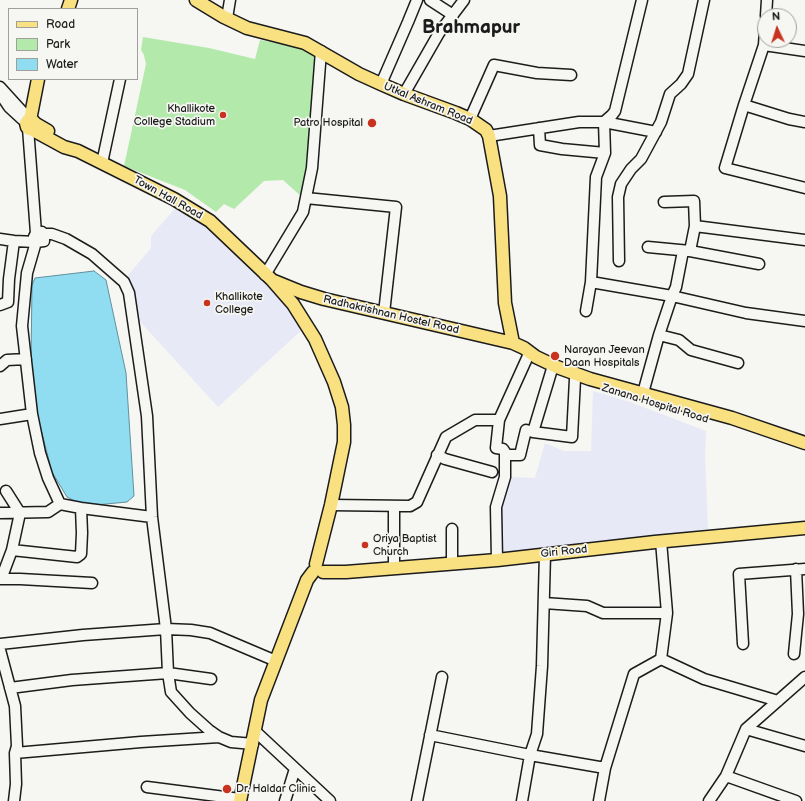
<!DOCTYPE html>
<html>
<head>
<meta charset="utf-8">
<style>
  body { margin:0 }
  #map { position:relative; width:805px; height:801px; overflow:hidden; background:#f6f6f2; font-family:"Balsamiq Sans",sans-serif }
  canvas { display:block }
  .legend { position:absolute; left:8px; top:8px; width:130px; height:72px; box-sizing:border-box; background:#f6f6f2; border:1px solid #9f9f9c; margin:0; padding:5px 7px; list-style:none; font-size:12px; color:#1c1c1c }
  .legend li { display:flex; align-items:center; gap:8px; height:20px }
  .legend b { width:20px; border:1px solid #9f9f9c }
  .north { position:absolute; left:757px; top:8px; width:40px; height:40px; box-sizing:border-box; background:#f6f6f2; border:1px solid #9f9f9c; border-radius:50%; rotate:356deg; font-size:11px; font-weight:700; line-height:16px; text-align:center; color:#1c1c1c }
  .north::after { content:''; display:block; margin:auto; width:14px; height:18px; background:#c8321e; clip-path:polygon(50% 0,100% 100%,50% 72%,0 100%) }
</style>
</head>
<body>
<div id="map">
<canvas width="805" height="801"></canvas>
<ul class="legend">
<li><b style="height:5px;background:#f9e181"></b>Road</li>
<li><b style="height:11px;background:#b3e9ab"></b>Park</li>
<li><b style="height:11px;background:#90dcf1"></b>Water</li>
</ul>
<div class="north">N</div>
</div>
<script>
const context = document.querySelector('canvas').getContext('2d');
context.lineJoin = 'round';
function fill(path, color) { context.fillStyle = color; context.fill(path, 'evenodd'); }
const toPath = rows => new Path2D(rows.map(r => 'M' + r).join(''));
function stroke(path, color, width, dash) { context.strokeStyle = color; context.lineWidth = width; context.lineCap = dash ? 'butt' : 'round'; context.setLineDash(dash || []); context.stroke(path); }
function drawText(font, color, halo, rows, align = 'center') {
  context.font = font + ' "Balsamiq Sans",sans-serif'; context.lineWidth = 3.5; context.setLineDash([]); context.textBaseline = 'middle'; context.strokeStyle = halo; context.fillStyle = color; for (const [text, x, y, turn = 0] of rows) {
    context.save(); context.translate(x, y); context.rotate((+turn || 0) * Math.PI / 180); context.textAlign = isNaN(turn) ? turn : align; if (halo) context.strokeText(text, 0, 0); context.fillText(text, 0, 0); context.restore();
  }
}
const built = toPath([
  [178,205,203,225,272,291,305,327,218,407,134,315,124,280,151,248,151,236],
  [593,391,630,402,706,431,705,457,708,529,650,537,498,553,498,506,510,477,535,478,545,443,564,451,591,451]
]);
const green = toPath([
  [143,37,209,48,255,59,260,40,303,48,316,54,303,198,283,180,264,181,234,209,224,204,216,212,185,190,124,166,146,64,144,55,141,50]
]);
const water = toPath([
  [94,271,106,280,126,373,134,496,127,502,85,506,67,497,52,472,38,418,31,361,32,285,35,278,94,271]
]);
const minor = toPath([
  [430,0,453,15],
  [766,16,767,0],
  [227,18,230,0],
  [765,30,764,45,744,105,725,168,805,188],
  [764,45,805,51],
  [381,84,408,22,417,0],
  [0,87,30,120],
  [404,94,439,33,464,0],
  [1,95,9,107,22,119],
  [744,105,789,119,805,122],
  [470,119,494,65,537,73,571,75],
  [28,128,36,233,34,237,36,242,44,241,44,234,42,232,36,233],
  [539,128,540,145,562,149,605,153],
  [489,136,579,122,604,122,612,115,615,111,642,0],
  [102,163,120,79],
  [306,198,396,207,384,313],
  [664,202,694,201,695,226,690,251],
  [695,226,805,240],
  [44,234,52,234,66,239,92,254,124,282,129,293,147,416,152,517,166,629,168,673,171,692,190,713,209,730,219,737,231,742,253,744],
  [0,239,14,241,36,242,27,273,22,326,32,414,40,453,48,478,60,504,81,508,152,517],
  [648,247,690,251,759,264],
  [619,261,618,197,621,184,631,169,641,159,661,122,670,94,681,84,688,74,704,0],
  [265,275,303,212,312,168,321,51],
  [591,282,672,296,746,313,805,321],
  [0,305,8,302,9,279,14,241],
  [586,311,591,282,596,177,605,153,604,122,656,132],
  [659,335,679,340,691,350,738,363],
  [0,366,7,360,26,359],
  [643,393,659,335,672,296,676,287,683,251],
  [0,419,32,414],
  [533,432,552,369],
  [437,455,445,459,492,472],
  [505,455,520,455,526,430,533,432,572,437,575,379],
  [331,505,410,506,417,502,446,437,475,420,499,420],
  [394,507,394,568],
  [0,513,48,512,60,504],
  [12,550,77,557,81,554,82,533,81,508],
  [497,560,496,507,505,477,505,452,503,449,496,448,499,420,528,356],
  [452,563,452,529],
  [0,576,3,574,12,550,20,513,6,491],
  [0,579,20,579,92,583],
  [544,603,587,606,603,613,667,613],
  [0,644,83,635,166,629,191,630,210,633,276,661],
  [743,644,739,574,805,569],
  [0,650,15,706,17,746,15,753,16,784,14,801],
  [794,654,798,614,796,569],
  [661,659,704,679,778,701],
  [10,688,72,680,168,673,211,679],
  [746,729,805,746],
  [255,731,330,801],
  [430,735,530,755,605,768],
  [15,753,141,742,219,737],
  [726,776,796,801],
  [147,787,240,799],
  [285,801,294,772],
  [417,801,442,677],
  [522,801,530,755,537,734,542,666,545,554],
  [599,801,605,768,634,674,661,659,667,613,661,541],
  [709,801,726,776,746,729,805,677]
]);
const major = toPath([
  [196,0,224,17,247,28,305,43,359,74,381,84,404,94,456,113,470,119,486,130,489,136,500,196,505,303,513,343],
  [68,9,71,0],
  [30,120,38,79],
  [35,125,33,128,29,129,27,127,26,123,28,120,32,120,36,124,48,131],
  [31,129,64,147,78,151,174,199,210,221,272,280,293,304,315,339,334,382,342,407,344,425,344,442,331,505,316,564],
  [274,281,301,292,324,299,513,343,524,348,536,357,557,367,590,379,732,418,805,443],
  [323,572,346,572,497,560,655,542,805,528],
  [240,801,261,700,307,580,313,572]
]);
const markers = [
  [223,115,4,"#c8321e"],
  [372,123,5,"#c8321e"],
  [207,303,4,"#c8321e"],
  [555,356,5,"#c8321e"],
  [365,545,4,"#c8321e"],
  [227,789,5,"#c8321e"]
];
const streetNames = [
  ["Utkal Ashram Road",428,104,22],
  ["Town Hall Road",168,198,29],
  ["Radhakrishnan Hostel Road",391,315,13],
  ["Zanana Hospital Road",655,404,17],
  ["Giri Road",564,552,-6]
];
const poiNames = [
  ["Khallikote",215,109,"right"],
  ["College Stadium",215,122,"right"],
  ["Patro Hospital",363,123,"right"],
  ["Khallikote",215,297],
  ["College",215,310],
  ["Narayan Jeevan",564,350],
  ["Daan Hospitals",564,363],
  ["Oriya Baptist",373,539],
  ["Church",373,552],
  ["Dr. Haldar Clinic",236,789]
];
const townNames = [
  ["Brahmapur",471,28]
];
fill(built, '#e7e9f6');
fill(green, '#b3e9ab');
fill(water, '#90dcf1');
stroke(water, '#628f9c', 1);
stroke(minor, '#1c1c1c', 13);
stroke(major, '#1c1c1c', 15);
stroke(minor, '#f6f6f2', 10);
stroke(major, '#f9e181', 12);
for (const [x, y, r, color] of markers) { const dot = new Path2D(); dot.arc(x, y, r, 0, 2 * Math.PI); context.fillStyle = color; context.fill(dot); stroke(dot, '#f6f6f2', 1.5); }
drawText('11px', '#1c1c1c', '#f6f6f2', streetNames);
drawText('11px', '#1c1c1c', '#f6f6f2', poiNames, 'left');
drawText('bold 19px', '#1c1c1c', '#f6f6f2', townNames);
</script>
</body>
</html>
